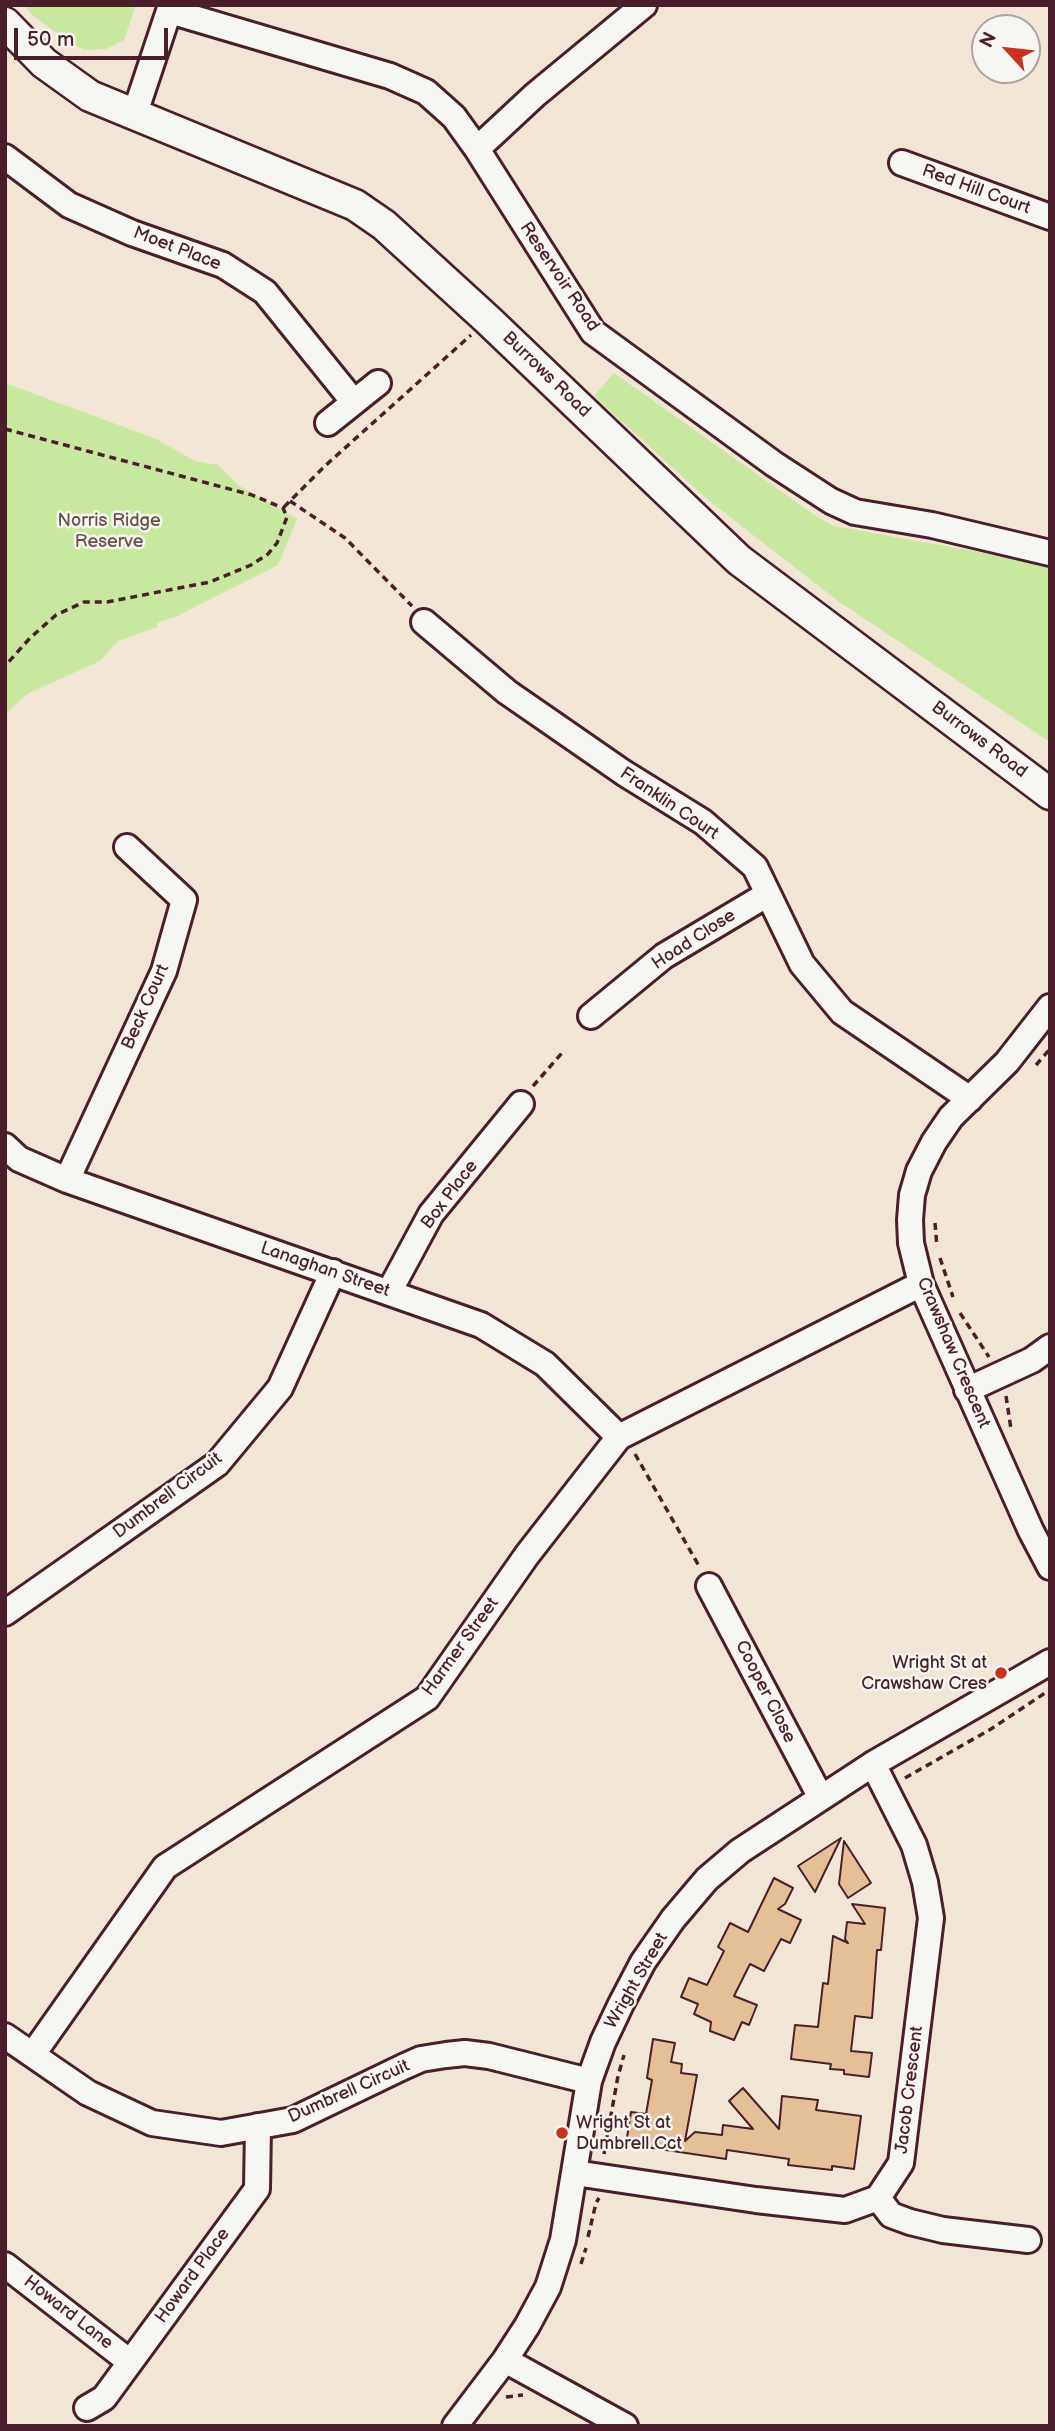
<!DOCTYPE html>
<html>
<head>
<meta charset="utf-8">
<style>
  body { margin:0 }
  #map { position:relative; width:1055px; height:2431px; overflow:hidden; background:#f1e6d6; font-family:"Balsamiq Sans",sans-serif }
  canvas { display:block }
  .frame { position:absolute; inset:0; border:7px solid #4a1f2b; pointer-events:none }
  .north { position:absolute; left:971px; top:14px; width:70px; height:70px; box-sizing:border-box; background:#f6f6f2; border:2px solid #b1a0a2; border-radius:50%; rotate:297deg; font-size:19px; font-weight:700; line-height:28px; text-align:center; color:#4a1f2b }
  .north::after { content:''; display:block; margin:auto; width:24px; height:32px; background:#c8321e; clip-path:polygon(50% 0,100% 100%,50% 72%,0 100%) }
  .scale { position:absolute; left:14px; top:28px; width:154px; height:32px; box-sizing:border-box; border:4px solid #4a1f2b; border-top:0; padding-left:9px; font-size:21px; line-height:24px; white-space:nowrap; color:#4a1f2b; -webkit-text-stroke:5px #f6f6f2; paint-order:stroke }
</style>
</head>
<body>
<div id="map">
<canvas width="1055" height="2431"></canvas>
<div class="frame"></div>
<div class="north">N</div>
<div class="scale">50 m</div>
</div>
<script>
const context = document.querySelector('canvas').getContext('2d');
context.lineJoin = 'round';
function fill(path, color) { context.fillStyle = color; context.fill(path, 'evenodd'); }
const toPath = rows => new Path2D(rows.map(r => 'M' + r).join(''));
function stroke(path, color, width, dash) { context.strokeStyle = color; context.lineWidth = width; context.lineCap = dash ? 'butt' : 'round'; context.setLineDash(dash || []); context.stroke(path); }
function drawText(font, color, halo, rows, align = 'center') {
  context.font = font + ' "Balsamiq Sans",sans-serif'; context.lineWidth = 5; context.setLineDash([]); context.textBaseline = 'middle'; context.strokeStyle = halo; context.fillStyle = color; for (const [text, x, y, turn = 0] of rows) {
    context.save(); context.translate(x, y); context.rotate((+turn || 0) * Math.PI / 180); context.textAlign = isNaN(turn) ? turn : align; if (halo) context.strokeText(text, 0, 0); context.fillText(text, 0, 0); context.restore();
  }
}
const green = toPath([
  [24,5,136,5,124,40,106,49,84,50,68,41,32,15],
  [614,373,816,516,834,526,1050,565,1050,742,838,601,708,500,594,396],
  [5,383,156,439,195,461,218,465,238,485,297,519,278,565,177,616,157,623,157,627,118,641,100,661,27,694,5,714]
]);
const building = toPath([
  [841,1838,815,1892,798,1866,841,1838],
  [844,1841,871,1883,848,1898,839,1884,844,1841],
  [774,1878,793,1888,785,1904,778,1909,801,1920,790,1943,781,1939,764,1971,750,1964,734,1996,757,2005,749,2025,742,2022,734,2040,710,2031,711,2022,694,2014,698,2004,681,1997,689,1978,707,1985,724,1951,718,1947,730,1923,748,1932,774,1878],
  [852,1904,885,1908,881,1950,877,1950,872,2018,855,2016,851,2051,872,2053,869,2077,844,2074,844,2070,830,2069,831,2064,791,2059,795,2025,818,2027,823,1983,828,1984,833,1936,848,1943,845,1939,847,1922,865,1924,852,1904],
  [653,2039,675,2043,671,2062,682,2064,681,2073,697,2075,685,2141,695,2132,722,2135,723,2125,753,2129,729,2101,743,2088,779,2129,782,2096,818,2100,816,2110,861,2116,854,2169,832,2166,832,2170,788,2165,789,2159,727,2150,726,2159,626,2144,631,2112,646,2114,652,2080,647,2078,653,2039]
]);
const path = toPath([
  [5,429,252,495,283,508,287,517,277,543,268,554,251,565,210,582,107,602,84,602,56,615,30,638,5,666],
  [290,501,345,538,412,606],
  [284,507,326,465,471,335],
  [1036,1065,1050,1049],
  [533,1086,562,1053],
  [935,1223,937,1247],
  [940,1258,953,1297],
  [960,1313,989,1357],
  [1006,1396,1011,1429],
  [635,1454,699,1566],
  [905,1778,991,1729,1045,1693],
  [604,2154,618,2076,624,2055],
  [588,2237,596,2203,599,2198],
  [581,2264,586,2248],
  [506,2397,523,2395]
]);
const minor = toPath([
  [170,11,390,76,426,92,454,117,477,149,593,332,774,464,831,501,855,512,932,525,1050,553],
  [135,113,171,5],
  [477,149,535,95,644,5],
  [5,157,69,205,132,233,223,265,265,292,353,401],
  [902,163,1050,217],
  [328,423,378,383],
  [424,622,507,692,624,773,703,822,755,867,802,964,842,1012,970,1099],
  [1050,1007,1007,1062,951,1117,934,1142,919,1171,912,1195,910,1220,911,1243,921,1284,1031,1531,1050,1567],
  [591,1016,664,956,768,894],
  [5,1146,19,1159,67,1180,481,1325,545,1364,619,1437],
  [67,1180,164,971,184,900,127,847],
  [389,1292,431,1214,521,1104],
  [967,1390,1032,1360,1050,1347],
  [709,1586,821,1798],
  [5,1613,217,1464,280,1388,333,1272],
  [5,2036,88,2093,152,2123,221,2133,293,2120,403,2067,421,2059,446,2055,465,2053,489,2056,589,2081],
  [33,2054,165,1867,427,1698,527,1555,619,1437,921,1284],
  [575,2173,756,2200,845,2210,878,2198,901,2163,931,1918,925,1882,914,1845,873,1764],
  [878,2198,891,2215,910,2222,943,2230,1028,2240],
  [5,2265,130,2362],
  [505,2360,625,2426],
  [87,2408,104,2398,257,2189,258,2126],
  [455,2426,505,2360,527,2326,548,2287,563,2240,589,2081,603,2042,621,2004,643,1962,673,1919,707,1879,740,1851,873,1764,1050,1662]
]);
const major = toPath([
  [5,23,44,63,90,96,355,205,384,225,488,320,739,560,1050,794]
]);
const markers = [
  [1001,1673,7,"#c8321e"],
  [562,2133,7,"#c8321e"]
];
const streetNames = [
  ["Red Hill Court",976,190,20],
  ["Moet Place",177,249,21],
  ["Reservoir Road",559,277,56],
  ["Burrows Road",546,375,44],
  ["Burrows Road",979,740,37],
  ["Franklin Court",669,804,34],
  ["Hoad Close",694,940,-33],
  ["Beck Court",146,1007,-66],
  ["Box Place",450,1195,-53],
  ["Lanaghan Street",325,1270,19],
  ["Crawshaw Crescent",953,1353,67],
  ["Dumbrell Circuit",168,1496,-37],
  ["Harmer Street",461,1647,-54],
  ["Cooper Close",765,1692,63],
  ["Wright Street",637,1981,-60],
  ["Jacob Crescent",910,2090,-83],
  ["Dumbrell Circuit",349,2092,-24],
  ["Howard Place",193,2276,-54],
  ["Howard Lane",68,2313,38]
];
const parkNames = [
  ["Norris Ridge",109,521],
  ["Reserve",109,542]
];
const poiNames = [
  ["Wright St at",987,1663],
  ["Crawshaw Cres",987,1684],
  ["Wright St at",576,2123,"left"],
  ["Dumbrell Cct",576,2144,"left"]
];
fill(green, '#c8e79f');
fill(building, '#e5bf96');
stroke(building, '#4a1f2b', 2);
stroke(minor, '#4a1f2b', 30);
stroke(major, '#4a1f2b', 35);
stroke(path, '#4a1f2b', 3.5, [7, 5]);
stroke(minor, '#f6f6f2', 24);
stroke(major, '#f6f6f2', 30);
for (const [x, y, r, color] of markers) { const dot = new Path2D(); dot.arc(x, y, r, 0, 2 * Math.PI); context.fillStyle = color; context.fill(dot); stroke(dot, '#f6f6f2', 2.5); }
drawText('18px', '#4a1f2b', '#f6f6f2', streetNames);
drawText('18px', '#6a5148', '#f6f6f2', parkNames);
drawText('18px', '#4a1f2b', '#f6f6f2', poiNames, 'right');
</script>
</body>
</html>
